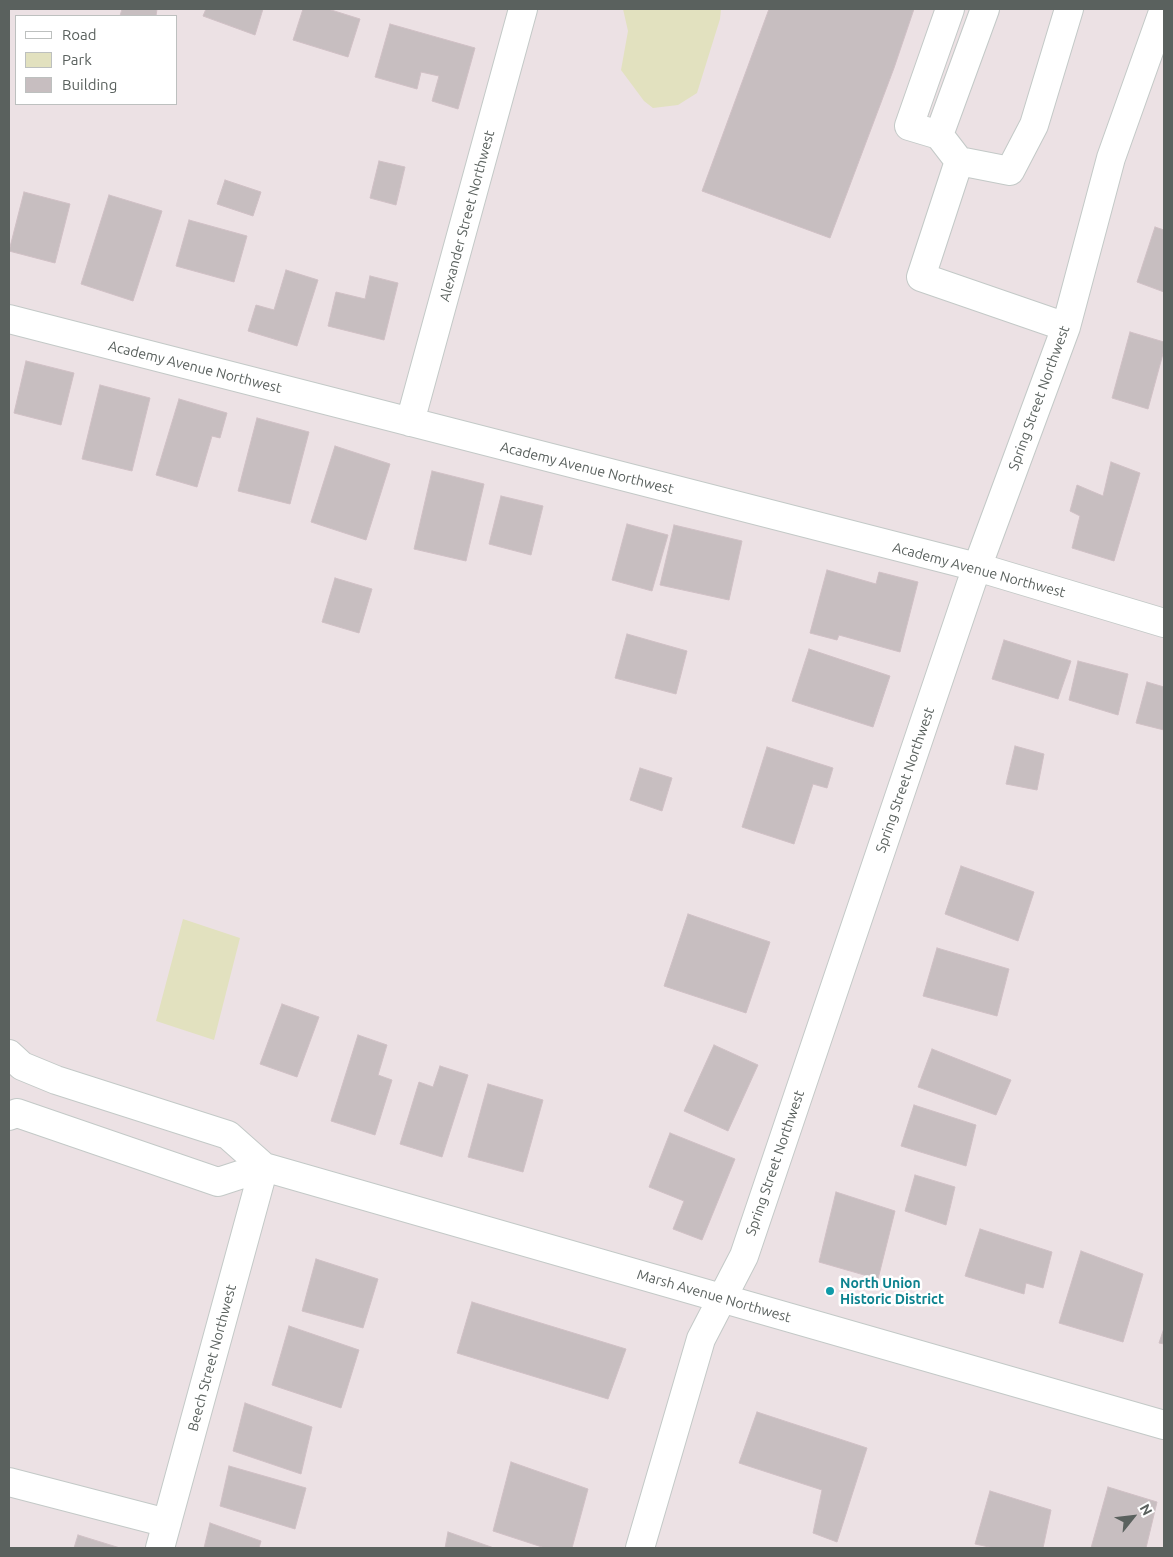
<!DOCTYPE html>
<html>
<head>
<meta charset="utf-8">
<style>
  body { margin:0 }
  #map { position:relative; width:1173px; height:1557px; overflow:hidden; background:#ece1e4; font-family:Ubuntu,sans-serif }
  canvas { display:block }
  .frame { position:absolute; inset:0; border:10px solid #5a615e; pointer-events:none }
  .legend { position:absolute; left:15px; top:15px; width:162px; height:90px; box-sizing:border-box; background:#fff; border:1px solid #bdc0bf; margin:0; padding:6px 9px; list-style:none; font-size:15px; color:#5a615e }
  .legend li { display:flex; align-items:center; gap:10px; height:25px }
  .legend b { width:25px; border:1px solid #bdc0bf }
  .north { position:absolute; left:1108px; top:1492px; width:50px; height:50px; -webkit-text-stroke:4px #fff; paint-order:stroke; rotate:61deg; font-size:14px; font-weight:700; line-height:20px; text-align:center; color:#5a615e }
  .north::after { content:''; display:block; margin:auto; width:18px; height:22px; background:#5a615e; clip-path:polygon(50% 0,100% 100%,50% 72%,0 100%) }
</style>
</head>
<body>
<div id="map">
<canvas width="1173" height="1557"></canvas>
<div class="frame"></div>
<ul class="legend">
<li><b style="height:6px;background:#fff"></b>Road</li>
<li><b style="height:14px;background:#e2e1bf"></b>Park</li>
<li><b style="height:14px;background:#c7bec0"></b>Building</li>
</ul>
<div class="north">N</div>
</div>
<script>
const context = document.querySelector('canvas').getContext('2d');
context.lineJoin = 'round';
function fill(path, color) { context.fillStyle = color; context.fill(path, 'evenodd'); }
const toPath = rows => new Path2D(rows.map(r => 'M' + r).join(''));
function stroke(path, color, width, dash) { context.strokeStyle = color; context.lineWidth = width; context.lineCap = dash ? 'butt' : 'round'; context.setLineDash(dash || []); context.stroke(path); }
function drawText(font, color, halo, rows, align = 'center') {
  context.font = font + ' Ubuntu,sans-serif'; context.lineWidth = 5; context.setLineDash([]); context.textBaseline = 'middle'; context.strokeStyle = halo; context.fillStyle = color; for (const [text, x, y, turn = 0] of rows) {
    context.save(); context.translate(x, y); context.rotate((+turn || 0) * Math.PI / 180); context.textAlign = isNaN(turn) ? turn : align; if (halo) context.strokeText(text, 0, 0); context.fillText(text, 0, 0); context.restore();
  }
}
const green = toPath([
  [623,9,721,9,720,19,697,93,678,105,653,108,644,101,621,70,628,31],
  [183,919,240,938,214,1040,156,1021]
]);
const building = toPath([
  [122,9,157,9,156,16,120,16,122,9],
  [206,9,263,9,255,35,203,16,206,9],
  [303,9,328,9,360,19,348,57,293,40,303,9],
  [769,9,914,9,894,68,830,238,702,191,769,9],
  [390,24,475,48,458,109,432,101,439,76,421,72,417,89,375,77,390,24],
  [379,161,405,167,396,205,370,198,379,161],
  [225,180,261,192,253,216,217,204,225,180],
  [24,192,70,204,55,263,9,251,24,192],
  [109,195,162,211,133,301,81,284,109,195],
  [189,220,247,236,234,282,176,266,189,220],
  [1155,227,1164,230,1164,292,1137,282,1155,227],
  [286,270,318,280,297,346,248,331,256,305,274,310,286,270],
  [370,276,398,283,384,340,328,326,336,292,365,299,370,276],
  [1130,332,1164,342,1164,350,1148,409,1112,398,1130,332],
  [26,361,74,373,61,425,14,413,26,361],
  [100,385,150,398,132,471,82,459,100,385],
  [179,399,227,413,220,438,212,436,197,487,156,475,179,399],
  [257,418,309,432,290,504,238,491,257,418],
  [335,446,390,464,366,540,311,522,335,446],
  [1111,462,1140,473,1114,561,1072,548,1080,516,1070,511,1077,485,1103,496,1111,462],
  [432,471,484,484,466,561,414,549,432,471],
  [501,496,543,506,531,555,489,544,501,496],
  [627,524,668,535,652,591,612,580,627,524],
  [674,525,742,541,729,600,660,585,674,525],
  [827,570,876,584,879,572,918,582,900,652,839,635,837,640,810,633,827,570],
  [335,578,372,589,359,633,322,622,335,578],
  [627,634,687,651,676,694,615,678,627,634],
  [1004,640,1071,661,1058,699,992,679,1004,640],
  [809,649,890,676,873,727,792,701,809,649],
  [1078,661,1128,674,1118,715,1069,700,1078,661],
  [1147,682,1164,687,1164,730,1136,723,1147,682],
  [1015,746,1044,754,1037,790,1006,784,1015,746],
  [767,747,833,768,827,788,813,784,794,844,742,827,767,747],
  [640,768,672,778,662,811,630,800,640,768],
  [961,866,1034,892,1018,941,945,914,961,866],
  [688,914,770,942,746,1013,664,986,688,914],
  [937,948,1009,969,997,1016,923,996,937,948],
  [282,1004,319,1017,297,1077,260,1064,282,1004],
  [358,1035,387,1045,378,1075,392,1080,375,1135,331,1121,358,1035],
  [714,1045,758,1065,728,1131,684,1111,714,1045],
  [932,1049,1011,1080,996,1115,918,1087,932,1049],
  [440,1066,468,1075,442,1157,400,1144,419,1082,433,1087,440,1066],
  [488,1084,543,1100,523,1172,468,1157,488,1084],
  [914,1105,976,1125,966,1166,901,1146,914,1105],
  [670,1133,735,1159,702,1240,673,1229,684,1201,649,1187,670,1133],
  [915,1175,955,1187,946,1225,905,1211,915,1175],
  [836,1192,895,1211,878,1279,819,1262,836,1192],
  [980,1229,1052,1252,1043,1288,1026,1283,1024,1294,965,1276,980,1229],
  [1081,1251,1143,1274,1123,1342,1059,1323,1081,1251],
  [316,1259,378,1279,363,1328,302,1311,316,1259],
  [472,1302,626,1349,608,1399,457,1353,472,1302],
  [289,1326,359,1350,341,1408,272,1385,289,1326],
  [1164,1328,1164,1344,1159,1343,1164,1328],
  [245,1403,312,1427,301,1474,233,1451,245,1403],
  [757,1412,867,1448,837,1542,813,1533,822,1490,739,1463,757,1412],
  [511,1462,588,1489,572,1548,545,1548,493,1531,511,1462],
  [229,1466,306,1488,295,1529,220,1506,229,1466],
  [1108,1487,1157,1502,1146,1548,1091,1548,1108,1487],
  [990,1491,1051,1510,1043,1548,994,1548,975,1544,990,1491],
  [210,1523,261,1541,259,1548,204,1548,210,1523],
  [448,1532,494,1548,445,1548,448,1532],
  [78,1535,120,1548,74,1548,78,1535]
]);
const minor = toPath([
  [985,9,939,135,959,161,1010,171,1034,125,1069,9],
  [939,135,909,126,950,9],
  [959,161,921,277,1066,327],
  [9,319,977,567,1164,623],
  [410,422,523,9],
  [9,1054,22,1066,56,1080,228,1135,264,1167,1164,1425],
  [9,1116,17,1113,218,1182,264,1167],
  [9,1482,167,1523],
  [160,1548,264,1167],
  [640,1548,701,1339,744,1256,971,584,1066,327,1111,158,1164,9]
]);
const markers = [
  [830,1291,5,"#0f9aa8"]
];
const streetNames = [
  ["Alexander Street Northwest",467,216,-75],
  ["Academy Avenue Northwest",195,367,14],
  ["Spring Street Northwest",1039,398,-70],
  ["Academy Avenue Northwest",587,468,14],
  ["Academy Avenue Northwest",979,570,15],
  ["Spring Street Northwest",905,780,-71],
  ["Spring Street Northwest",775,1163,-71],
  ["Marsh Avenue Northwest",714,1296,16],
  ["Beech Street Northwest",212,1358,-75]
];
const cultureNames = [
  ["North Union",840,1283],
  ["Historic District",840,1299]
];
fill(green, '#e2e1bf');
fill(building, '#c7bec0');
stroke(building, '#d0c0c5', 1);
stroke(minor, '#c3c9c7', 30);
stroke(minor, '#fff', 28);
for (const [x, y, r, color] of markers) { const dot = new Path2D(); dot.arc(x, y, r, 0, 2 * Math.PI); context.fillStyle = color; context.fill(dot); stroke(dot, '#fff', 2); }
drawText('14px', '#5a615e', '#fff', streetNames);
drawText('bold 14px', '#0d838f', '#fff', cultureNames, 'left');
</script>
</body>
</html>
